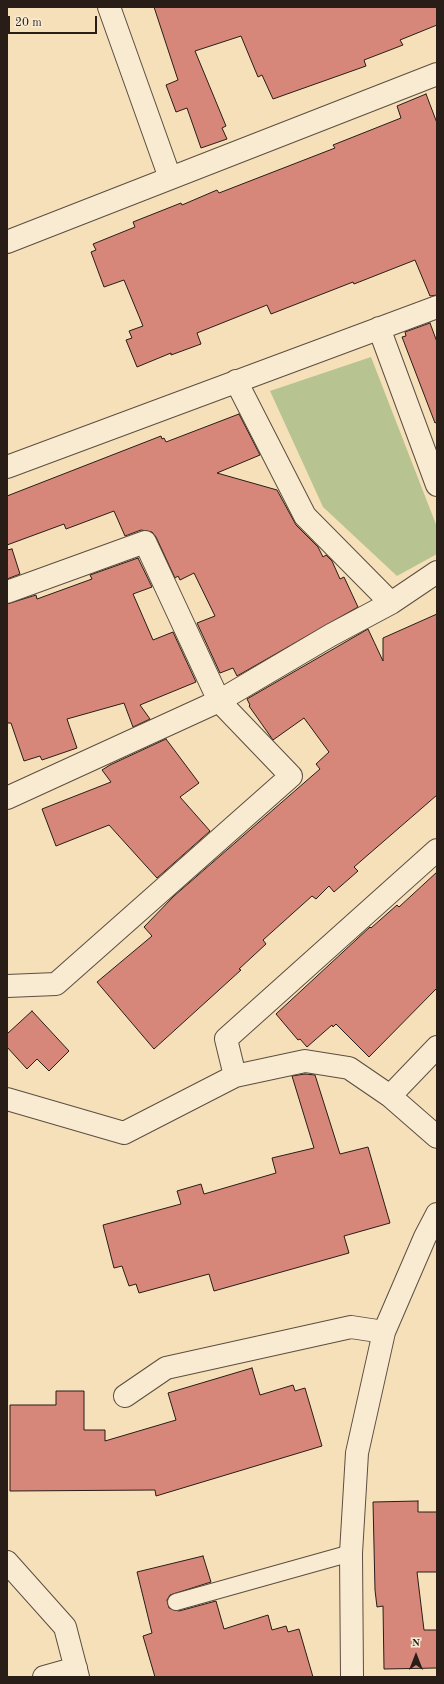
<!DOCTYPE html>
<html>
<head>
<meta charset="utf-8">
<style>
  body { margin:0 }
  #map { position:relative; width:444px; height:1684px; overflow:hidden; background:#f6e0b9; font-family:"Old Standard TT",serif }
  canvas { display:block }
  .frame { position:absolute; inset:0; border:8px solid #281d17; pointer-events:none }
  .north { position:absolute; left:396px; top:1636px; width:40px; height:40px; -webkit-text-stroke:3px #f9ebd2; paint-order:stroke; rotate:0deg; font-size:11px; font-weight:700; line-height:16px; text-align:center; color:#281d17 }
  .north::after { content:''; display:block; margin:auto; width:14px; height:18px; background:#281d17; clip-path:polygon(50% 0,100% 100%,50% 72%,0 100%) }
  .scale { position:absolute; left:8px; top:16px; width:89px; height:18px; box-sizing:border-box; border:2px solid #281d17; border-top:0; padding-left:5px; font-size:12px; line-height:14px; white-space:nowrap; color:#281d17; -webkit-text-stroke:3px #f9ebd2; paint-order:stroke }
</style>
</head>
<body>
<div id="map">
<canvas width="444" height="1684"></canvas>
<div class="frame"></div>
<div class="north">N</div>
<div class="scale">20 m</div>
</div>
<script>
const context = document.querySelector('canvas').getContext('2d');
context.lineJoin = 'round';
function fill(path, color) { context.fillStyle = color; context.fill(path, 'evenodd'); }
const toPath = rows => new Path2D(rows.map(r => 'M' + r).join(''));
function stroke(path, color, width, dash) { context.strokeStyle = color; context.lineWidth = width; context.lineCap = dash ? 'butt' : 'round'; context.setLineDash(dash || []); context.stroke(path); }
const green = toPath([
  [371,357,437,527,437,554,397,576,323,507,270,391]
]);
const building = toPath([
  [154,7,437,7,437,25,400,40,403,45,364,60,366,66,273,99,262,75,258,77,241,36,195,51,226,126,222,128,227,139,201,148,187,108,176,112,166,85,178,80,154,7],
  [426,94,437,123,437,295,430,296,415,260,354,284,353,282,271,314,267,305,197,333,201,344,171,355,171,353,137,367,126,340,132,338,129,331,143,326,124,280,104,287,91,252,96,250,93,244,135,227,133,222,181,203,182,205,217,190,219,193,335,148,333,145,401,118,397,106,426,94],
  [430,323,437,342,437,422,435,423,402,337,406,336,405,332,430,323],
  [239,414,260,455,217,473,277,490,296,525,318,547,323,557,326,555,332,561,340,579,344,577,358,607,237,676,233,668,220,673,197,623,215,616,194,573,180,580,178,576,175,578,156,537,152,532,141,530,125,536,114,511,66,529,64,524,7,545,7,496,161,436,162,439,164,438,166,442,239,414],
  [12,549,20,574,7,579,7,550,12,549],
  [138,558,152,587,133,594,153,640,173,632,196,682,140,705,150,719,133,727,124,703,67,719,77,748,42,760,40,756,24,761,11,723,7,723,7,604,36,595,37,599,92,579,90,575,138,558],
  [437,614,437,795,354,867,358,871,334,892,329,886,316,899,312,896,263,940,266,944,239,969,241,970,154,1049,97,982,152,936,144,927,174,896,320,769,316,764,329,752,304,718,273,740,249,706,250,705,247,699,368,629,383,661,383,638,437,614],
  [166,739,199,783,180,797,210,831,157,878,109,825,56,846,42,809,111,782,102,770,110,765,166,739],
  [437,872,437,988,369,1057,336,1024,333,1027,332,1025,307,1047,300,1039,298,1040,276,1014,370,927,371,928,397,905,399,907,437,872],
  [32,1011,69,1051,49,1071,37,1059,27,1069,7,1047,7,1034,32,1011],
  [305,1074,315,1075,340,1154,368,1147,390,1223,344,1236,349,1253,214,1291,209,1274,139,1293,136,1284,129,1286,122,1266,114,1268,103,1225,181,1204,177,1191,201,1184,204,1194,276,1173,272,1158,314,1148,292,1076,305,1074],
  [252,1368,260,1395,293,1385,295,1391,305,1388,322,1446,156,1496,155,1490,10,1491,10,1405,56,1405,56,1391,84,1391,84,1430,105,1430,105,1441,176,1420,168,1393,252,1368],
  [418,1501,418,1512,437,1512,437,1572,417,1572,424,1630,437,1630,437,1668,384,1669,383,1606,377,1607,375,1590,373,1502,418,1501],
  [203,1556,211,1582,170,1595,167,1600,169,1608,179,1611,216,1601,224,1629,268,1615,272,1630,286,1626,288,1632,299,1629,313,1677,155,1677,143,1636,152,1633,137,1572,203,1556]
]);
const lane = toPath([
  [176,1602,351,1553]
]);
const street = toPath([
  [109,7,170,178],
  [7,242,437,74],
  [379,328,437,485],
  [236,381,305,516,391,603],
  [7,467,437,307],
  [7,592,145,542,219,701,291,776,56,984,7,986],
  [7,798,219,701,331,635,391,603,437,572],
  [235,1076,226,1039,437,850],
  [390,1096,437,1047],
  [7,1099,124,1133,235,1076,305,1061,349,1068,390,1096,437,1137],
  [125,1396,166,1368,351,1327,384,1332],
  [7,1562,65,1627,78,1677],
  [44,1677,76,1668],
  [352,1677,351,1553,357,1453,384,1332,425,1237,437,1214]
]);
fill(green, '#b8c392');
fill(building, '#d6877a');
stroke(building, '#281d17', 1);
stroke(lane, '#5c4e40', 18);
stroke(street, '#5c4e40', 24);
stroke(lane, '#f9ebd2', 16);
stroke(street, '#f9ebd2', 22);
</script>
</body>
</html>
